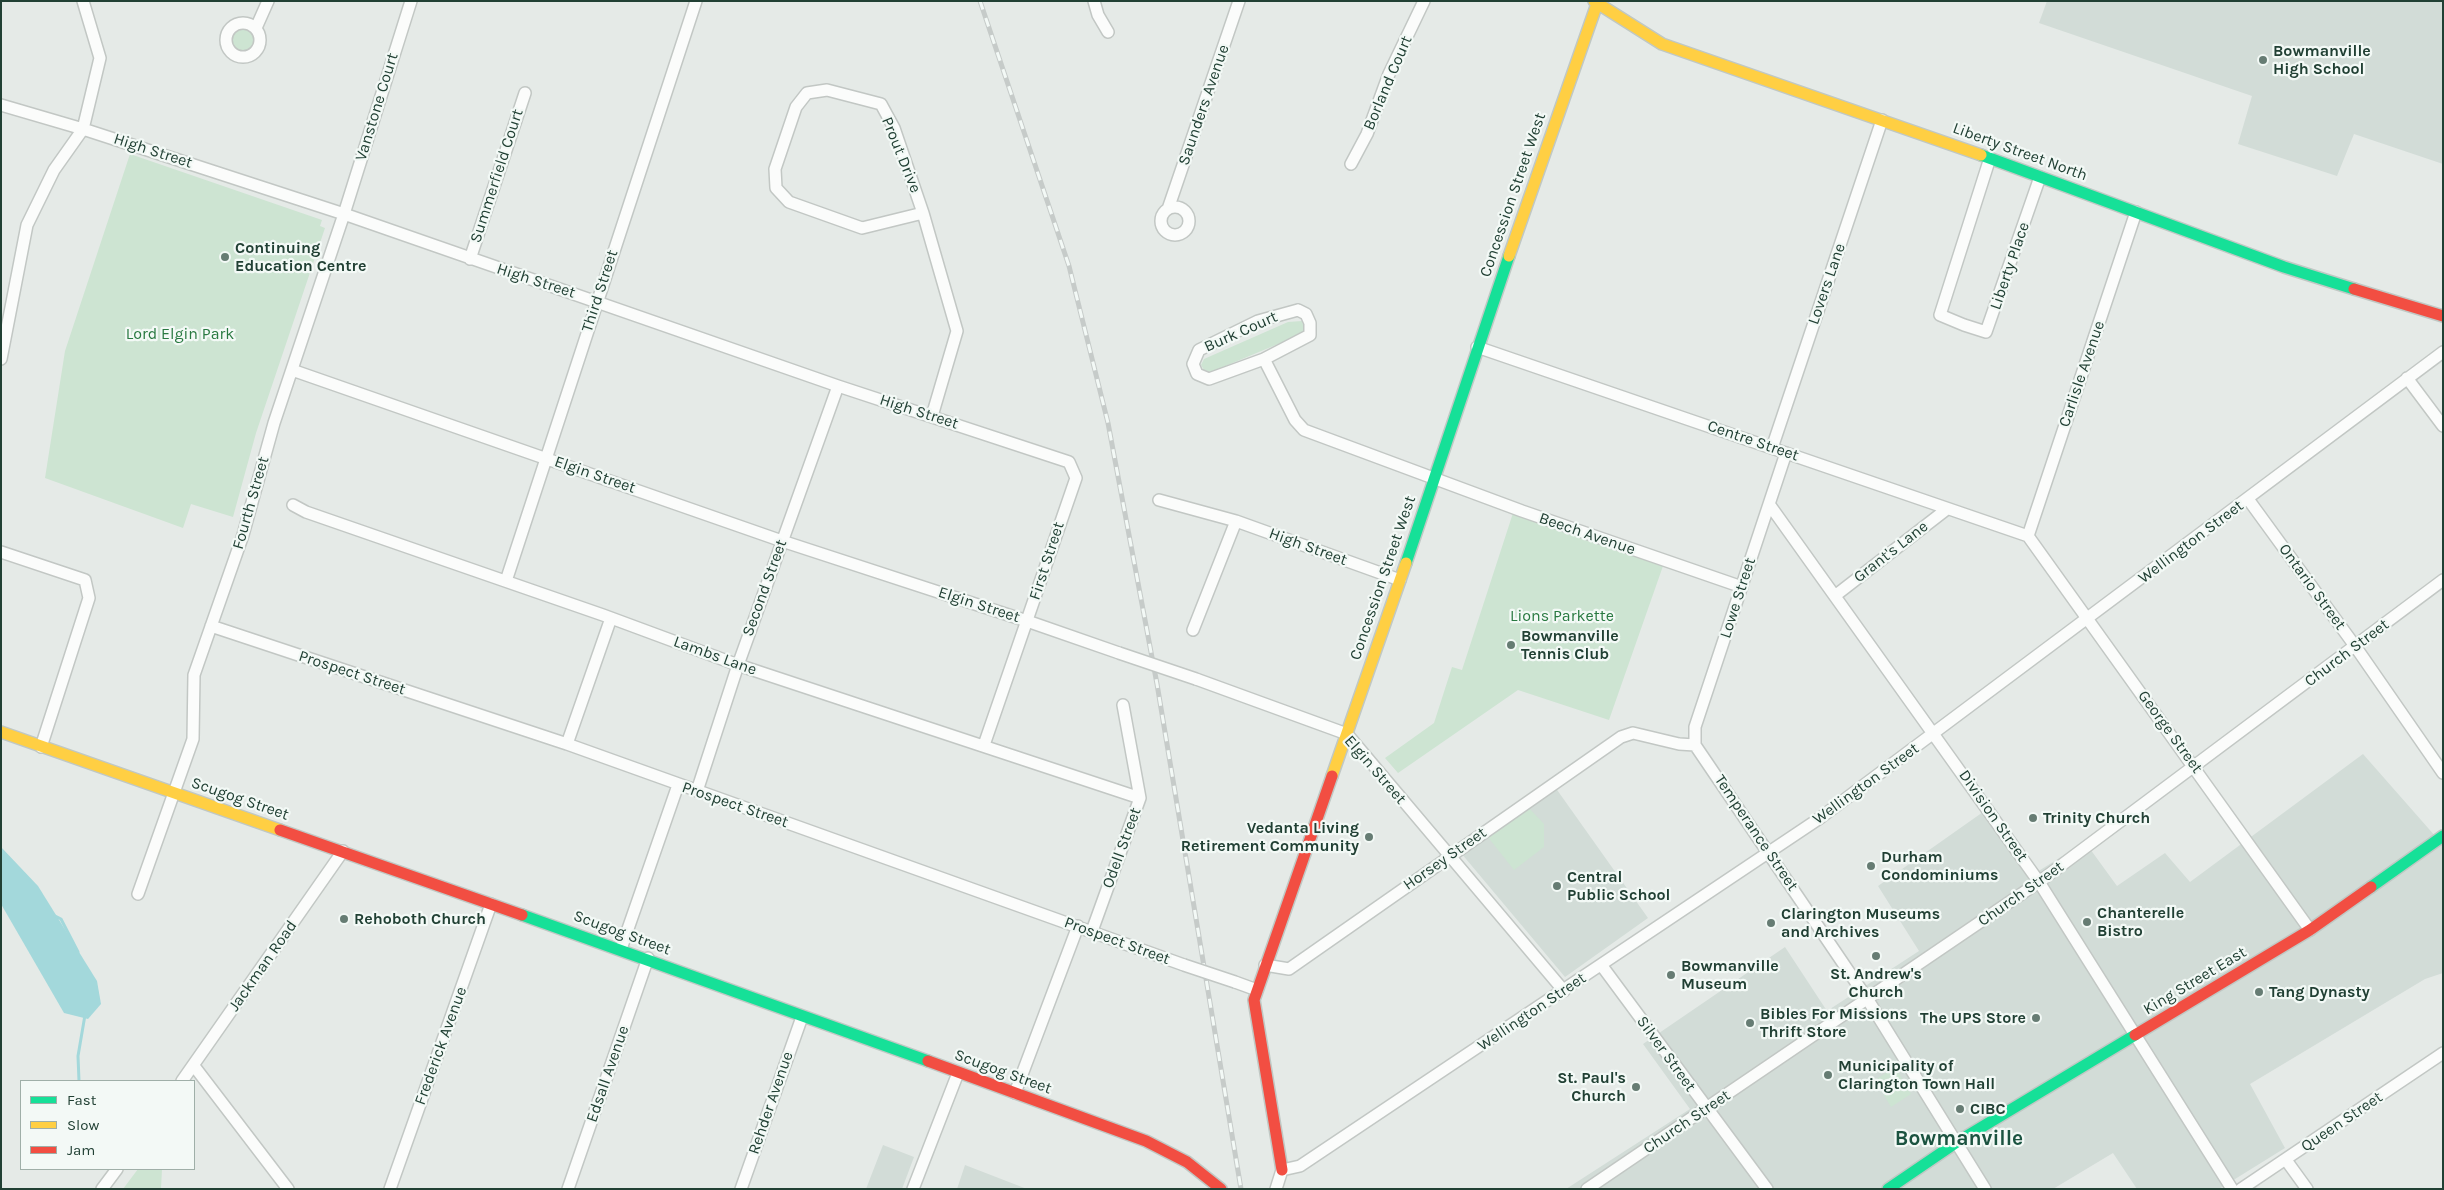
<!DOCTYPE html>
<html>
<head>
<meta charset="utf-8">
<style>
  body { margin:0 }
  #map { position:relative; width:2444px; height:1190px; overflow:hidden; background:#e5eae7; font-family:Karla,sans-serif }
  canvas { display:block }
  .frame { position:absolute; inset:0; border:2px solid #214034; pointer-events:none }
  .legend { position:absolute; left:20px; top:1080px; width:175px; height:90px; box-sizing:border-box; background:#f3f9f6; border:1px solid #9fafa8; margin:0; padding:6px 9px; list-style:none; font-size:15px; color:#214034 }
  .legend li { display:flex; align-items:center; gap:10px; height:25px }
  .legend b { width:25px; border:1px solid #9fafa8 }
</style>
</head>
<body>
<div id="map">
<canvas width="2444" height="1190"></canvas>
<div class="frame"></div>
<ul class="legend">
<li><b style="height:6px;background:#16e098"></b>Fast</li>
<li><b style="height:6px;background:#ffcf43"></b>Slow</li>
<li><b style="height:6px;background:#f24e42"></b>Jam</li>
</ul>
</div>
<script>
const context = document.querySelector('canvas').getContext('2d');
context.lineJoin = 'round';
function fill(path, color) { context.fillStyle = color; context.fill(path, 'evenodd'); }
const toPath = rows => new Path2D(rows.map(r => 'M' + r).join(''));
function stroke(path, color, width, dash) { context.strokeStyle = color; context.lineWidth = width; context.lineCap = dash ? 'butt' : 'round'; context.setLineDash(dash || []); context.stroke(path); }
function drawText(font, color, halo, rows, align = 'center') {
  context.font = font + ' Karla,sans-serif'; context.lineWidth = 4.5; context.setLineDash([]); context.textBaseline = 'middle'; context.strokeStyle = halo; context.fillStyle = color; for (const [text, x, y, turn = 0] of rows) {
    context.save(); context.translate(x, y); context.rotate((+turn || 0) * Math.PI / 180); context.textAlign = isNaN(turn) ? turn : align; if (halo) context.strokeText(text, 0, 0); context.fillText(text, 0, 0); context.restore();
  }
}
const built = toPath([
  [2047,1,2443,1,2443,164,2354,134,2337,176,2238,144,2252,96,2039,23],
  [2363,754,2443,845,2443,973,2425,979,2250,1084,2285,1148,2219,1189,2137,1189,2113,1153,2053,1189,1566,1189,1690,1109,1643,1044,1785,947,1827,1011,1919,951,1878,886,1993,805,2037,872,2085,842,2117,886,2165,853,2190,882],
  [1555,787,1648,918,1565,977,1461,853],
  [883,1145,914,1157,902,1189,866,1189],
  [965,1165,1027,1189,957,1189]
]);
const green = toPath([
  '230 39a13 13 0 1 1 26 0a13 13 0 1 1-26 0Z',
  [130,154,322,220,320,226,325,228,256,433,233,517,191,504,183,528,45,478,65,351],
  [1302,321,1304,328,1302,334,1211,372,1204,370,1201,365,1204,359,1288,322],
  [1513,513,1663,566,1609,720,1518,690,1398,773,1385,758,1434,723,1452,667,1462,670],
  [1528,807,1544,824,1544,847,1514,870,1487,836],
  [1895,1067,1911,1094,1891,1107,1875,1080],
  [138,1169,162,1169,161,1189,123,1189]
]);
const water = toPath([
  [1,847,38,886,97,981,101,1004,88,1019,64,1013,1,904]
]);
const stream = toPath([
  [55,916,61,919,78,952],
  [79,1081,78,1056,85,1015]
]);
const street = toPath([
  [1094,1,1098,15,1108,32],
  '226 40a17 17 0 1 1 34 0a17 17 0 1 1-34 0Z',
  [256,28,268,1],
  [1,105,83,129,344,214,838,386,1069,462,1076,478,984,745],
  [1990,158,1940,315,1964,325,1986,332,2040,177],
  [1351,164,1367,134,1389,74,1424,1],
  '1161 221a14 14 0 1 1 28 0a14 14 0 1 1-28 0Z',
  [1168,209,1239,1],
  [923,213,862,228,789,202,776,188,775,169,796,107,807,93,827,90,881,104,894,128,923,213,957,331,932,416],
  [470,259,525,93],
  [1298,310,1306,314,1310,323,1310,335,1264,359,1209,379,1197,374,1193,364,1199,350,1258,321,1298,310],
  [1477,347,2028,536],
  [1,359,27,225,54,170,83,129,100,58,83,1],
  [1264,359,1295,420,1304,430,1522,511,1742,587],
  [292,370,782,541,1027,621,1119,653],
  [2407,378,2443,426],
  [1772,448,1882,120],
  [2248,499,2355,646,2443,773],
  [1159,500,1236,521,1400,580],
  [1769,504,2039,882,2232,1189],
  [293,505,306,512,603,615,738,665,1140,798],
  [2028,536,2310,930],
  [2028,536,2136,212],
  [1,552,85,580,89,598,41,747],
  [506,581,696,1],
  [1836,595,1947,509],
  [211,626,567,744,1184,965],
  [1193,630,1236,521],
  [1196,679,1347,734,1564,991],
  [567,744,611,618],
  [1695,745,1868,1000,1985,1189],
  [1695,745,1695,727,1786,453],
  [697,791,738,665,838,386],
  [138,894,193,739,194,675,243,535,274,423,344,214,411,1],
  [1092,931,1140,798,1123,705],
  [621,949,678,785],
  [1265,965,1289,969,1621,737,1633,733,1679,744,1695,745],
  [1602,966,1767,1189],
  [1235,982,1257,990],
  [194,1066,288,1189],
  [182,1081,343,851],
  [1015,1093,1078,926],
  [2286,1160,2307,1189],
  [102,1189,117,1169],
  [390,1189,491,904],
  [568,1189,648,958],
  [741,1189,802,1017],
  [913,1189,958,1073],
  [1276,1189,1282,1170,1300,1166,1820,818,2443,352],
  [1587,1189,2039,882,2443,580],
  [2241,1189,2443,1053]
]);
const fast = toPath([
  [1981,155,2284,267,2354,289],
  [1406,563,1509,256],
  [2371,887,2443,836],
  [522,915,928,1061],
  [1888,1189,1957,1142,2135,1035]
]);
const slow = toPath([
  [1594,1,1662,44,1981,155],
  [1509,256,1598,1],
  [1,732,280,830],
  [1332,776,1406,563]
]);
const jam = toPath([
  [2354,289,2443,316],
  [280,830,522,915],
  [2135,1035,2310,930,2371,887],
  [928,1061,1146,1141,1187,1162,1221,1189],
  [1282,1170,1254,1000,1332,776]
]);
const rail = toPath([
  [980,1,1069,266,1108,423,1157,684,1241,1189]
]);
const streetBridge = toPath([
  [1119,653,1196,679],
  [1184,965,1235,982]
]);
const markers = [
  [2263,60,5,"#667c73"],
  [225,257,5,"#667c73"],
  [1511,645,5,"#667c73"],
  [2033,818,5,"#667c73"],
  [1369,837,5,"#667c73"],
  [1871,866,5,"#667c73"],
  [1557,886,5,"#667c73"],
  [344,919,5,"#667c73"],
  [2087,922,5,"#667c73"],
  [1771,923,5,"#667c73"],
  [1876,956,5,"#667c73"],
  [1671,975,5,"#667c73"],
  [2259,992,5,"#667c73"],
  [2036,1018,5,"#667c73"],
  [1750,1023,5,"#667c73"],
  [1828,1075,5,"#667c73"],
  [1636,1087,5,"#667c73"],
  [1960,1109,5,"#667c73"]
];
const poiNames = [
  ["Bowmanville",2273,51],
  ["High School",2273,69],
  ["Continuing",235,248],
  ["Education Centre",235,266],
  ["Bowmanville",1521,636],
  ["Tennis Club",1521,654],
  ["Trinity Church",2043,818],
  ["Vedanta Living",1359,828,"right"],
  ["Retirement Community",1359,846,"right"],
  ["Durham",1881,857],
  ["Condominiums",1881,875],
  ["Central",1567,877],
  ["Public School",1567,895],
  ["Chanterelle",2097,913],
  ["Bistro",2097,931],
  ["Clarington Museums",1781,914],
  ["and Archives",1781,932],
  ["Rehoboth Church",354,919],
  ["Bowmanville",1681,966],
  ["Museum",1681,984],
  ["St. Andrew's",1876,974,"center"],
  ["Church",1876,992,"center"],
  ["Tang Dynasty",2269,992],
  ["Bibles For Missions",1760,1014],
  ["Thrift Store",1760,1032],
  ["The UPS Store",2026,1018,"right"],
  ["Municipality of",1838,1066],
  ["Clarington Town Hall",1838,1084],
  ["St. Paul's",1626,1078,"right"],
  ["Church",1626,1096,"right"],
  ["CIBC",1970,1109]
];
const streetNames = [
  ["Borland Court",1388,83,-67],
  ["Saunders Avenue",1204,105,-71],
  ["Vanstone Court",377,107,-73],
  ["High Street",153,151,18],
  ["Liberty Street North",2020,152,20],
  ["Prout Drive",901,155,68],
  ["Summerfield Court",497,176,-72],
  ["Concession Street West",1513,195,-71],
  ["Liberty Place",2010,266,-71],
  ["High Street",536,281,18],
  ["Lovers Lane",1827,284,-71],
  ["Third Street",600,291,-72],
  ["Burk Court",1241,332,-24],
  ["Carlisle Avenue",2082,374,-71],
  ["High Street",919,412,18],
  ["Centre Street",1753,441,19],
  ["Elgin Street",595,475,19],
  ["Fourth Street",251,503,-74],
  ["Beech Avenue",1587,534,19],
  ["Wellington Street",2191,542,-37],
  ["High Street",1308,547,20],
  ["Grant's Lane",1891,552,-38],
  ["First Street",1047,561,-72],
  ["Concession Street West",1383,578,-71],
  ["Ontario Street",2312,587,54],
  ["Second Street",765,588,-70],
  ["Lowe Street",1738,598,-72],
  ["Elgin Street",979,605,18],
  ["Church Street",2347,653,-37],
  ["Lambs Lane",715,656,20],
  ["Prospect Street",352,673,18],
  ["George Street",2170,732,54],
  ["Elgin Street",1375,770,49],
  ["Wellington Street",1866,784,-36],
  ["Scugog Street",240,799,19],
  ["Prospect Street",735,805,19],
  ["Division Street",1993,816,55],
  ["Temperance Street",1756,833,56],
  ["Odell Street",1122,848,-70],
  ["Horsey Street",1445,859,-35],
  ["Church Street",2021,894,-35],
  ["Scugog Street",622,933,20],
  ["Prospect Street",1117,941,20],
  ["Jackman Road",263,966,-55],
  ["King Street East",2195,981,-31],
  ["Wellington Street",1532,1012,-34],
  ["Frederick Avenue",441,1046,-70],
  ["Silver Street",1666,1054,54],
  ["Scugog Street",1003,1072,20],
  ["Edsall Avenue",608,1074,-71],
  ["Rehder Avenue",771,1103,-71],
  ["Church Street",1687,1122,-34],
  ["Queen Street",2342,1122,-34]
];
const parkNames = [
  ["Lord Elgin Park",180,334],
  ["Lions Parkette",1562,616]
];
const districtNames = [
  ["Bowmanville",1959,1139]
];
fill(built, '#d2dcd7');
fill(green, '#cde4d2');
fill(water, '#a3d8db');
stroke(stream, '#a3d8db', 3);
stroke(street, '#c2c7c4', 14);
stroke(fast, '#c0c8c4', 14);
stroke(slow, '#c0c8c4', 14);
stroke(jam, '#c0c8c4', 14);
stroke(street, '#fbfcfb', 11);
stroke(fast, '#16e098', 11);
stroke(slow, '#ffcf43', 11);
stroke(jam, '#f24e42', 11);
stroke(rail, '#c6cbc9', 5);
stroke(rail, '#f3f9f6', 3, [9]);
stroke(streetBridge, '#c2c7c4', 14, []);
stroke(streetBridge, '#fbfcfb', 11);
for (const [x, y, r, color] of markers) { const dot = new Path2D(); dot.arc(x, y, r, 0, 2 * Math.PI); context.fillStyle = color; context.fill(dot); stroke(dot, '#f3f9f6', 2); }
drawText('bold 16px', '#214034', '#f3f9f6', poiNames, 'left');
drawText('16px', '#214034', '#f3f9f6', streetNames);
drawText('16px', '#287940', '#f3f9f6', parkNames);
drawText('bold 21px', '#1b5340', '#f3f9f6', districtNames);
</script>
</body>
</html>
